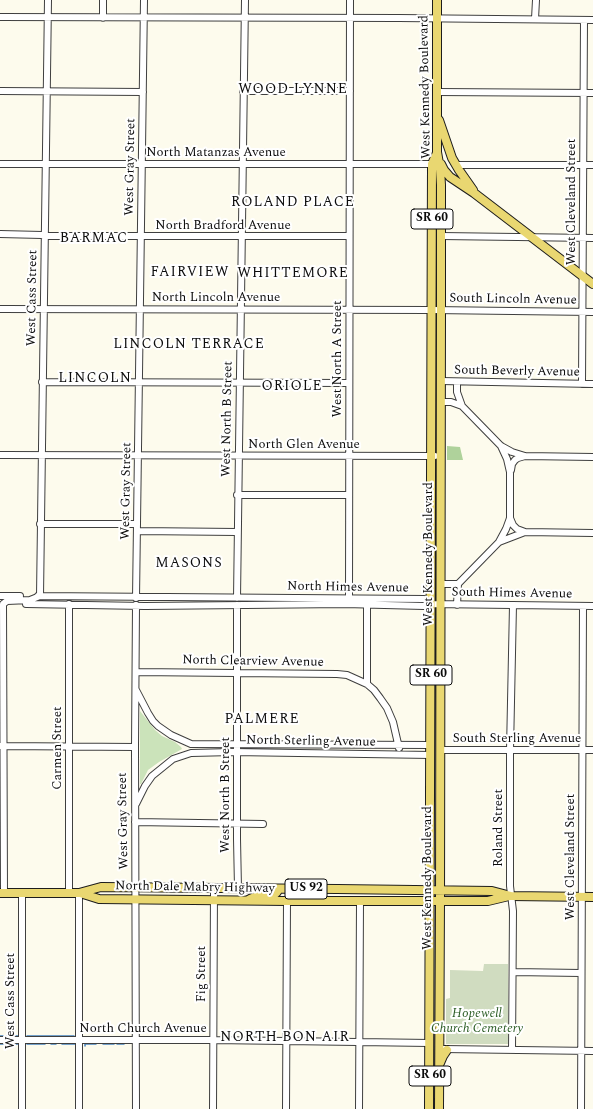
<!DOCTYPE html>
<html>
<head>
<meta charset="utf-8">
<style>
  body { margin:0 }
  canvas { display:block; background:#fdfbed }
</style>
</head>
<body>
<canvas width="593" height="1109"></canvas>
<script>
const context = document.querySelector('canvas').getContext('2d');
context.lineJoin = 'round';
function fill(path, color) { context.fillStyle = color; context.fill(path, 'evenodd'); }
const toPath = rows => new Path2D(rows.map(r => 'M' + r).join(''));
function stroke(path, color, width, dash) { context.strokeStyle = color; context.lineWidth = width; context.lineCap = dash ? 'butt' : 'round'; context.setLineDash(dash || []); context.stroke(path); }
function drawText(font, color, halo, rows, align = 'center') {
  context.font = font + ' Spectral,serif'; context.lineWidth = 4; context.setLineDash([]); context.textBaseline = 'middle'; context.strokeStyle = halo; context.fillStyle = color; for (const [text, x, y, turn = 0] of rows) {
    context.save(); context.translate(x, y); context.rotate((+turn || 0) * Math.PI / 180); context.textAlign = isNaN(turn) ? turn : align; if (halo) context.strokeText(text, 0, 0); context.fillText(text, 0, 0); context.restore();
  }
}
const green = toPath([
  [140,711,155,730,162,736,175,742,181,747,182,749,159,762,148,770,141,784,140,784]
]);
const forest = toPath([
  [447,446,460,447,463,460,447,460]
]);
const cemetery = toPath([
  [484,964,508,964,508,1044,446,1044,446,999,450,998,450,970,483,971]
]);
const stream = toPath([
  [0,1036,18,1036],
  [27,1036,74,1036],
  [0,1044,18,1044],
  [27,1044,45,1044],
  [51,1044,56,1044],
  [62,1044,75,1044],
  [103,1044,114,1044],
  [117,1044,124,1044],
  [85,1046,85,1044,96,1044]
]);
const minor = toPath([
  [103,0,103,18],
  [0,17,399,18,593,20],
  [535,19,536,0],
  [0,91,143,92],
  [243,91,350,91],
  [437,92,593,93],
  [0,164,432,164],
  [456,165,593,165],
  [0,234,42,235,48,236,349,236],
  [441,236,593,238],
  [0,309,432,310,593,312],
  [441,381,593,384],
  [42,382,349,383],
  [457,382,457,392,462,406],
  [582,384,584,20],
  [441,402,451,402,462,406,501,446,512,452,525,456,593,457],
  [0,455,435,456],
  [511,470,512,464,515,460,518,458,525,456],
  [237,495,348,495],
  [510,518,513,525,517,529,525,532],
  [40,524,137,524],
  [137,531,237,532],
  [499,542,506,529,510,518,510,472,507,459,501,446],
  [440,584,458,584],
  [0,596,20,596],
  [38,596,424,599,431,604],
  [136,598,144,0],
  [237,598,245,0],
  [349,598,350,0],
  [26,604,145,606,345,604,424,606,431,604,593,606],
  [136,605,135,747,136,1109],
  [237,605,237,839,238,888],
  [367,605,367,684],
  [457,605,458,584,499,542,525,532,593,533],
  [136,672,337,674,347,675,367,684,374,690,380,698,387,708,393,722,399,748],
  [136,690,148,713,153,721,158,726,171,735,191,744,431,745],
  [1,746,135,747],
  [440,750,593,750],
  [136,804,145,786,152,776,173,759,191,753,233,752,431,755],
  [135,822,263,824],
  [4,893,3,604,7,601,30,600,40,596,48,0],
  [69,893,69,604],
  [79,893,79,1109],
  [513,972,581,973],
  [0,1040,213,1040,430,1043],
  [443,1049,593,1051],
  [512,1050,513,911,510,886,510,750,513,605],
  [22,1109,22,893],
  [213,1109,214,888],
  [286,1109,287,901],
  [359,1109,360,902],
  [581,1109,583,606]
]);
const major = toPath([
  [437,0,437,152,440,169,441,185,441,310,440,901,439,1109],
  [439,120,452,158,459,170,473,190],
  [441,164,444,170,450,177,474,193,593,284],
  [0,893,79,893,101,887,337,889,492,891,511,896,593,897],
  [80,893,99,899,287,901,488,901,509,896],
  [250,899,260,895,275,894,277,892,278,889],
  [440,1063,443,1056,447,1050],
  [429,1109,432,164,437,153]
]);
const shields = [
  [432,219,42],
  [431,675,42],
  [306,889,42],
  [430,1076,42]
];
const shieldNames = [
  ["SR 60",432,219],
  ["SR 60",431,675],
  ["US 92",306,889],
  ["SR 60",430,1076]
];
const streetNames = [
  ["West Kennedy Boulevard",426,87,-91],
  ["North Matanzas Avenue",216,153],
  ["West Gray Street",131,167,-89],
  ["West Cleveland Street",572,202,-90],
  ["North Bradford Avenue",223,226],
  ["West Cass Street",33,298,-89],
  ["North Lincoln Avenue",216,298],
  ["South Lincoln Avenue",513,300,1],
  ["West North A Street",338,359,-90],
  ["South Beverly Avenue",517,372,1],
  ["West North B Street",228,419,-89],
  ["North Glen Avenue",304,445],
  ["West Gray Street",127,491,-89],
  ["West Kennedy Boulevard",429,554,-90],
  ["North Himes Avenue",348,588,1],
  ["South Himes Avenue",512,594,1],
  ["North Clearview Avenue",253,662,1],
  ["South Sterling Avenue",517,739],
  ["North Sterling Avenue",311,742,1],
  ["Carmen Street",58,748,-90],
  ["West North B Street",226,795,-90],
  ["West Gray Street",124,821,-91],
  ["Roland Street",499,828,-90],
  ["West Cleveland Street",571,857,-90],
  ["West Kennedy Boulevard",428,878,-90],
  ["North Dale Mabry Highway",195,888,1],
  ["Fig Street",202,974,-90],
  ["West Cass Street",11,1001,-90],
  ["North Church Avenue",143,1029]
];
const parkNames = [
  ["Hopewell",477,1014],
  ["Church Cemetery",477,1029]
];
const neighbourhoodNames = [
  ["WOOD LYNNE",293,90],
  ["ROLAND PLACE",293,203],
  ["BARMAC",94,239],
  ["FAIRVIEW",190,273],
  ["WHITTEMORE",293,274],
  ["LINCOLN TERRACE",189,345],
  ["LINCOLN",95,379],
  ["ORIOLE",292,387],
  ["MASONS",189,564],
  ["PALMERE",262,720],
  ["NORTH BON AIR",285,1038]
];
fill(green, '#cbe3ba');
fill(forest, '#afd29b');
fill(cemetery, '#d0dcc0');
stroke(stream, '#4682bd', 1.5);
stroke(minor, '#3f3f3f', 8);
stroke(major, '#1d1d1d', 10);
stroke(minor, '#fff', 6);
stroke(major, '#e9d771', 8);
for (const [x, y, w] of shields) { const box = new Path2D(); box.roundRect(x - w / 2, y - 10, w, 20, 3); context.fillStyle = '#fff'; context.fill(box); stroke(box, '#0c0c0c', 1); }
drawText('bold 12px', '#0c0c0c', null, shieldNames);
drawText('13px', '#0c0c0c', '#fff', streetNames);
drawText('italic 13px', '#2a5b24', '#fff', parkNames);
context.letterSpacing = '1px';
drawText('14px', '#0c0c0c', '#fff', neighbourhoodNames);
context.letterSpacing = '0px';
</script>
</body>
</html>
